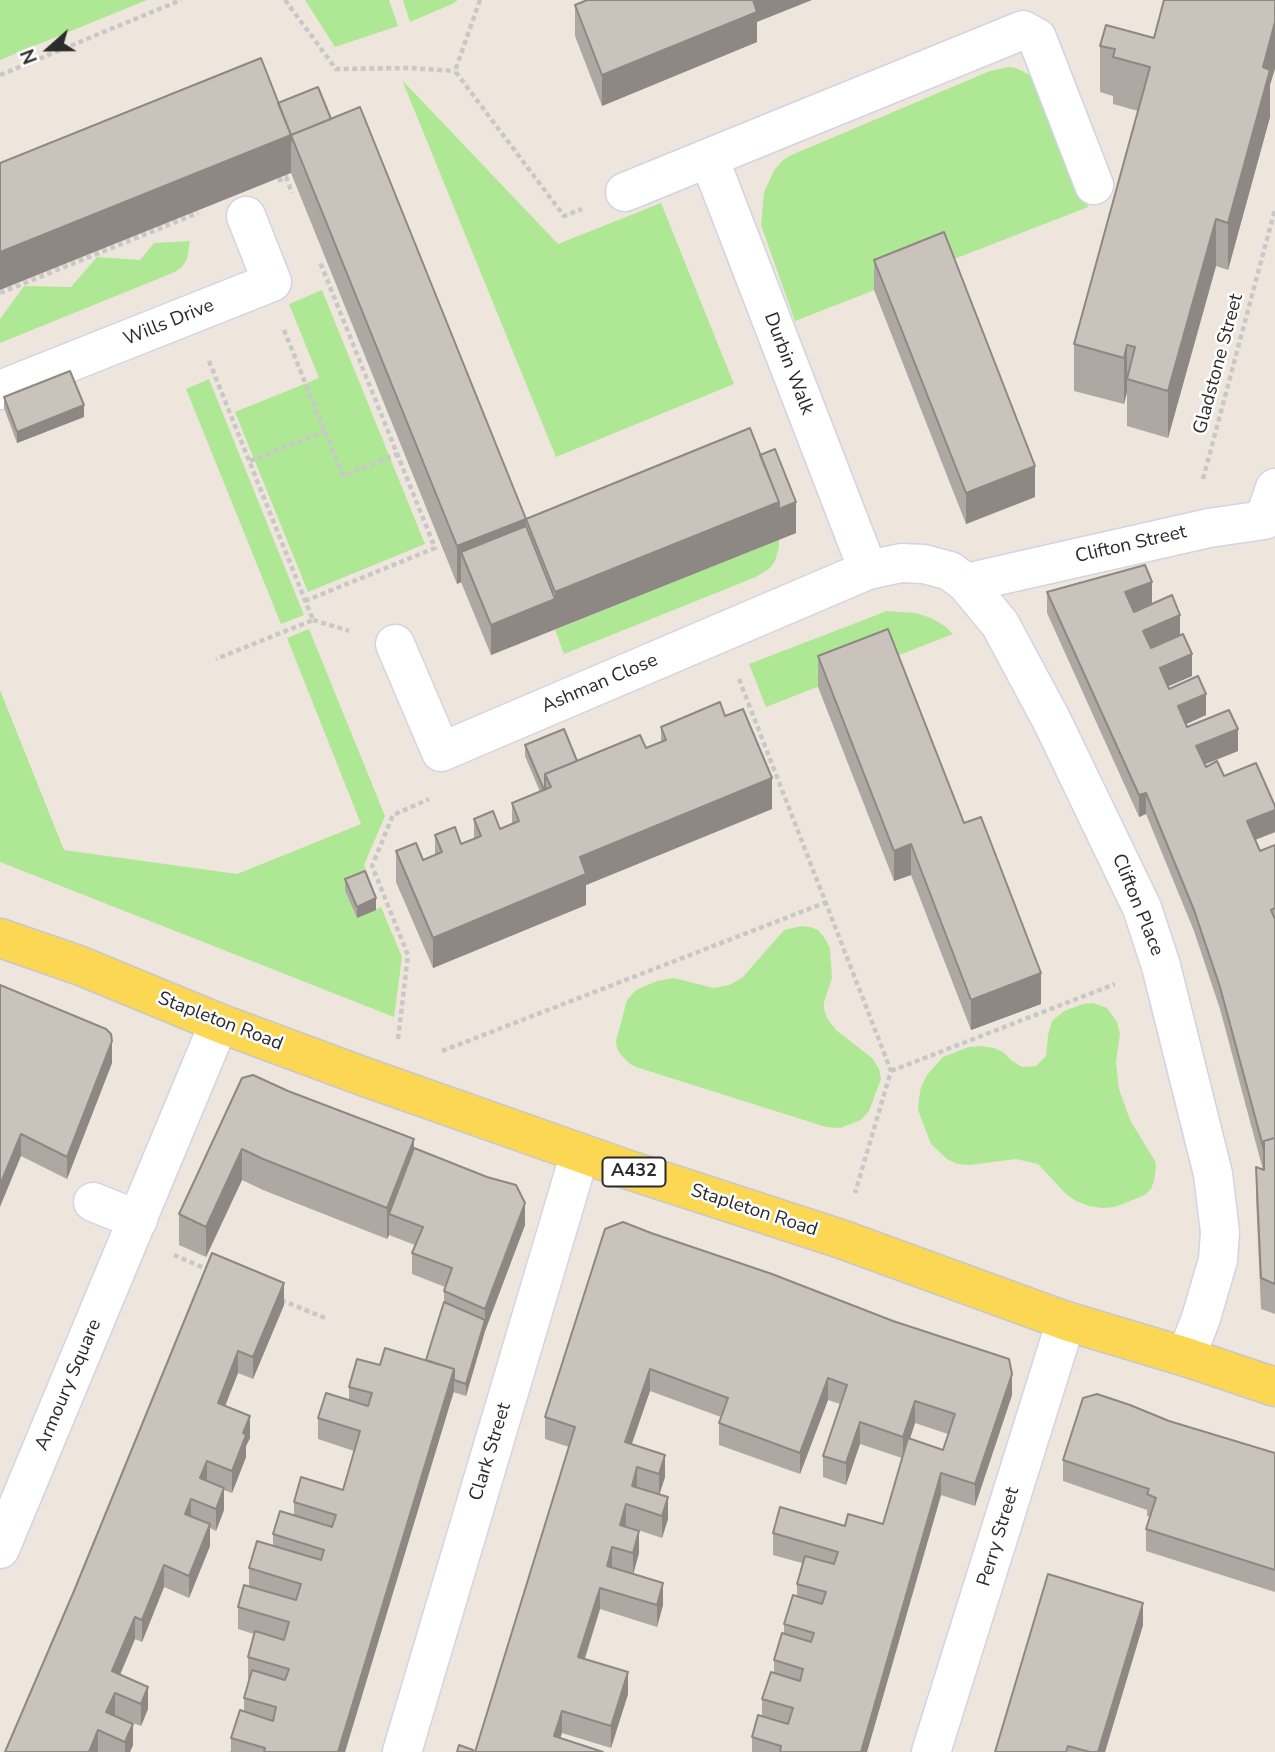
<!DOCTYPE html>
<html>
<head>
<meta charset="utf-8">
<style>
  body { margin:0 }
  #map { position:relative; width:1275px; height:1752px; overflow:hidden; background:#eee6dc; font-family:"Nunito Sans",sans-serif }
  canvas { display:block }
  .north { position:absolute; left:14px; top:14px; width:70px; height:70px; -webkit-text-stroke:5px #fff; paint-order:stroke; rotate:249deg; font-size:19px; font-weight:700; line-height:28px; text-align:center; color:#2b2b2b }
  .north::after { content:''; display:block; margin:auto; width:24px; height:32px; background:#2b2b2b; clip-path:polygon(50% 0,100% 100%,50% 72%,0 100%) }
</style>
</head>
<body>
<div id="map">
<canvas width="1275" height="1752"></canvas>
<div class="north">N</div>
</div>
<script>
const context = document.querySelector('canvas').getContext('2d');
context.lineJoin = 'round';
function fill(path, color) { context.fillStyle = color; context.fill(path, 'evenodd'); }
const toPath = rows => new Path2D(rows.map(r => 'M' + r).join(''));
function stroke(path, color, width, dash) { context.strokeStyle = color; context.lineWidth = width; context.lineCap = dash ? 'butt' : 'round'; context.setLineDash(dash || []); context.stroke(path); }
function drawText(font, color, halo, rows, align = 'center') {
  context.font = font + ' "Nunito Sans",sans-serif'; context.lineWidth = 5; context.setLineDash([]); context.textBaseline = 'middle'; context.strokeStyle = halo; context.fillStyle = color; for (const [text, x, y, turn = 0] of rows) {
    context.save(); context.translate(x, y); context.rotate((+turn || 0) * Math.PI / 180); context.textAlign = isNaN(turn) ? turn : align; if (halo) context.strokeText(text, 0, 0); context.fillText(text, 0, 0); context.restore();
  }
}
const green = toPath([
  [0,0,147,0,0,60],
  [305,0,389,0,398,26,335,47],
  [403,0,458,0,452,4,410,22],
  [1009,67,1016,68,1032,76,1042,88,1088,207,795,321,761,225,764,192,775,169,782,161,789,156,990,71],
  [402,80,558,244,661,203,734,384,556,457],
  [190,241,187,259,182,267,175,272,0,343,0,319,24,286,71,287,97,257,140,260,154,243],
  [322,290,425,544,308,592,235,412,319,378,289,304],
  [209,379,304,615,281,624,186,389],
  [779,539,779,547,775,561,770,568,756,577,564,654,555,630],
  [887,611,916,613,931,618,945,626,953,634,766,707,749,664],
  [309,629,385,816,364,865,370,880,345,891,357,918,381,907,402,957,394,1017,0,862,0,690,64,850,237,874,361,824,287,638],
  [801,926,810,927,818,930,824,937,830,948,832,978,824,1002,824,1009,827,1018,836,1030,872,1058,879,1069,881,1079,869,1111,861,1120,840,1128,826,1127,636,1067,630,1064,621,1055,617,1048,616,1041,627,1000,636,990,657,981,674,978,714,988,729,985,742,978,784,930],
  [1093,1003,1107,1008,1117,1022,1120,1034,1116,1062,1119,1089,1130,1120,1155,1161,1156,1167,1154,1181,1151,1189,1145,1195,1115,1207,1102,1208,1089,1206,1076,1201,1066,1194,1038,1164,1016,1159,970,1165,957,1164,947,1159,931,1144,918,1110,919,1098,921,1087,927,1075,943,1057,969,1047,981,1046,994,1048,1003,1052,1011,1060,1022,1067,1036,1066,1046,1056,1048,1035,1052,1021,1064,1011,1083,1004]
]);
const path = toPath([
  [285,0,336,69,410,68,455,71],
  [480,0,455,71,564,216,582,209],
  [0,75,181,0],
  [278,181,286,177,292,193],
  [0,293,198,213],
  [284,330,343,476,397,454],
  [209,361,313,620,216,659],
  [250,461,325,431],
  [1203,479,1275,209],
  [305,601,435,548,320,262,319,263],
  [313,620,349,631],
  [739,679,891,1071,855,1193],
  [398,1039,408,955,372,866,393,815,429,799],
  [442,1051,827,902],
  [891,1071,1115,984],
  [174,1255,211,1271],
  [281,1300,325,1318]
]);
const minor = toPath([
  [709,158,868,570],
  [625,192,1023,30,1037,38,1094,185],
  [0,390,272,282,246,216],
  [966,583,1209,528,1264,520,1275,488],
  [395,644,441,752,868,570,901,563,924,564,950,571,966,583,1000,624,1052,721,1142,908,1161,966,1213,1174,1220,1232,1218,1260,1201,1318,1186,1357],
  [93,1202,138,1220],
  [0,1549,219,1023],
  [402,1752,580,1153],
  [931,1752,1066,1321]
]);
const major = toPath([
  [0,938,81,966,219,1023,365,1077,629,1170,841,1239,1066,1321,1186,1357,1275,1387]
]);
const wall = toPath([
  [575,5,757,22,757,42,602,106,575,36],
  [1100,46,1270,85,1270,117,1228,270,1216,266,1168,438,1127,426,1127,392,1124,404,1074,391,1074,344,1138,111,1113,104,1113,96,1100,92],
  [278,103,331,119,526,526,526,519,760,455,796,533,491,655,461,582,457,584,291,173],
  [874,260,1035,497,966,524,874,290],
  [4,397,84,417,17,443,4,408],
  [1047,592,1152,604,1180,635,1192,676,1168,686,1169,689,1206,715,1186,724,1187,727,1238,751,1204,764,1206,767,1224,776,1275,832,1255,840,1260,851,1275,845,1275,1314,1261,1309,1256,1197,1256,1167,1263,1170,1220,1009,1194,931,1146,814,1139,817,1047,613],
  [818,656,964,823,1041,1004,971,1030,911,875,894,881,818,687],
  [725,716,772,809,586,885,586,905,433,968,396,882,396,851,423,860,435,855,435,835,461,844,474,839,474,819,500,829,512,823,512,803,540,792,525,756,525,745,577,761,646,748,661,742,661,727],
  [345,879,376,910,357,918,345,891],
  [0,985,112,1063,67,1179,21,1156],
  [242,1078,414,1148,525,1225,485,1331,466,1396,453,1392,345,1752,229,1752,231,1751,231,1738,244,1712,244,1698,250,1679,248,1679,248,1657,254,1634,238,1629,238,1607,249,1586,249,1568,273,1546,273,1534,294,1516,294,1502,343,1490,354,1451,318,1439,318,1418,349,1400,349,1387,380,1365,426,1360,444,1302,444,1291,445,1287,412,1274,412,1253,415,1245,389,1235,387,1239,263,1190,242,1180,206,1257,179,1245,179,1214],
  [605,1229,1012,1395,975,1506,941,1495,867,1752,752,1752,752,1737,762,1716,762,1699,774,1673,774,1660,784,1634,784,1624,797,1597,797,1584,802,1563,773,1555,773,1533,845,1526,883,1524,902,1458,860,1444,846,1485,823,1477,823,1456,840,1404,828,1400,800,1474,719,1445,719,1423,721,1417,650,1391,631,1444,665,1477,659,1494,668,1519,662,1538,626,1526,639,1553,633,1574,663,1605,657,1627,600,1609,585,1659,628,1694,611,1748,562,1733,475,1752,569,1447,545,1439,545,1417],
  [915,1423,948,1434,943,1450,910,1439],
  [212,1253,284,1305,253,1379,238,1373,225,1406,250,1438,246,1446,246,1457,232,1493,224,1490,224,1510,216,1531,210,1528,210,1546,189,1598,164,1587,142,1642,135,1639,120,1675,148,1709,141,1726,115,1716,133,1745,130,1752,5,1752,74,1591],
  [1169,1421,1275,1453,1275,1592,1146,1551,1146,1529,1150,1517,1147,1516,1147,1510,1063,1481,1063,1460],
  [1143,1625,1105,1752,995,1752]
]);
const shadedWall = toPath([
  [750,0,812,0,757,22,757,42,602,106,602,75],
  [1275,22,1275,69,1270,85,1270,117,1228,270,1228,223,1263,67],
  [291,135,291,173,0,290,0,252],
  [1216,219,1216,266,1168,438,1168,391],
  [1127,345,1127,392,1124,404,1124,358],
  [84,405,84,417,17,443,17,432],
  [1035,466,1035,497,966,524,966,493],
  [779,502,796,502,796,533,491,655,491,625,555,599,555,592],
  [526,519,526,556,461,552,461,582,457,584,457,546],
  [1152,582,1152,604,1125,614,1125,592],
  [1180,615,1180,637,1143,653,1143,631],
  [1192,654,1192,676,1160,690,1160,668],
  [1206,694,1206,715,1178,728,1178,706],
  [1238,729,1238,751,1196,768,1196,746],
  [772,778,772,809,586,885,586,905,433,968,433,938,580,857],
  [1146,793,1146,814,1139,817,1139,795],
  [1275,810,1275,832,1247,843,1247,821],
  [911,844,911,875,894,881,894,851],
  [376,898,376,910,357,918,357,907],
  [1041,973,1041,1004,971,1030,971,1000],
  [112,1041,112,1063,67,1179,67,1157],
  [21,1134,21,1156,0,1207,0,1185],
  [414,1139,414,1170,389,1214,389,1235,387,1239,387,1208],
  [242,1149,242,1180,206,1257,206,1227],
  [525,1203,525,1225,485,1331,466,1396,466,1384,485,1320,485,1309],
  [284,1283,284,1305,253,1379,253,1357],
  [238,1351,238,1373,218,1424,218,1403],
  [454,1369,454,1391,345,1752,338,1752],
  [650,1369,650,1391,625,1464,625,1442],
  [1012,1374,1012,1395,975,1506,975,1484],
  [828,1378,828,1400,800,1474,800,1453],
  [915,1401,915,1423,903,1459,903,1437],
  [250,1416,250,1438,246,1446,246,1457,232,1493,232,1471,243,1433],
  [860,1422,860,1444,846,1485,846,1463],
  [665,1455,665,1477,659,1496,659,1474],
  [207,1461,207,1483,200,1478],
  [637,1467,637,1489,632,1508,632,1486],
  [941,1473,941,1495,867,1752,861,1752],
  [224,1488,224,1510,216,1531,216,1509],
  [668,1497,668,1519,662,1538,662,1516],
  [191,1499,191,1520,185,1514],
  [626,1504,626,1526,620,1525],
  [210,1524,210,1546,189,1598,189,1576],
  [639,1531,639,1553,633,1575,633,1553],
  [612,1547,612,1569,607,1566],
  [164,1565,164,1587,142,1642,142,1620],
  [663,1583,663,1605,657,1627,657,1605],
  [600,1588,600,1609,578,1679,578,1657],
  [1143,1603,1143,1625,1105,1752,1098,1752],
  [135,1617,135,1639,112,1693,112,1671],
  [628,1672,628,1694,611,1748,611,1726],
  [148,1687,148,1709,141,1726,141,1704],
  [115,1693,115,1715,106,1734,106,1712],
  [562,1711,562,1733,556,1752,554,1736],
  [133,1724,133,1745,130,1752,125,1752,125,1742],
  [98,1730,98,1752,89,1752]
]);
const building = toPath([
  [587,0,753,0,757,12,602,75,575,5,587,0],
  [1164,0,1275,0,1275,22,1263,67,1270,70,1228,223,1216,219,1168,391,1127,379,1135,347,1127,345,1124,358,1074,344,1150,67,1113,57,1115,49,1100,46,1106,25,1154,38,1164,0],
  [261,58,291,135,0,252,0,163,261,58],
  [318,87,331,119,291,135,291,142,291,135,278,103,318,87],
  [360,107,526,519,457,546,291,135,360,107],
  [944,232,1035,466,966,493,874,260,944,232],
  [70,371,84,405,17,432,4,397,70,371],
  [750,428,779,502,555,592,526,519,750,428],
  [775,449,796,502,779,509,779,502,760,455,775,449],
  [526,526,555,599,491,625,461,552,526,526],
  [1145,565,1152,582,1125,592,1134,612,1172,595,1180,615,1143,631,1151,648,1183,634,1192,654,1160,668,1169,689,1198,676,1206,694,1178,706,1187,727,1229,710,1238,729,1196,746,1206,767,1217,761,1224,776,1256,763,1275,806,1275,810,1247,821,1260,851,1275,845,1275,908,1271,910,1275,919,1275,1138,1264,1141,1264,1150,1220,987,1194,910,1146,793,1139,795,1047,592,1145,565],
  [888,629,964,823,981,817,1041,973,971,1000,911,844,894,851,818,656,888,629],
  [720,702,725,716,743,709,772,778,580,857,586,874,433,938,396,851,416,843,423,860,442,852,435,835,455,827,461,844,481,836,474,819,493,811,500,829,519,821,512,803,551,787,545,774,640,735,646,748,666,740,661,727,720,702],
  [564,729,577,761,545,774,545,790,544,790,525,745,564,729],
  [365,871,376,898,357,907,345,879,365,871],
  [0,985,106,1029,111,1034,112,1041,67,1157,21,1134,0,1185,0,985],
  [253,1075,288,1091,414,1139,387,1208,263,1159,242,1149,206,1227,179,1214,242,1078,253,1075],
  [1275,1138,1275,1284,1261,1278,1256,1167,1264,1170,1264,1141,1275,1138],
  [414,1148,487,1177,516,1185,525,1203,485,1309,444,1291,452,1268,412,1253,423,1227,389,1214,414,1148],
  [623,1222,651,1233,772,1274,893,1321,1009,1359,1012,1374,975,1484,941,1473,861,1752,780,1752,781,1746,752,1737,758,1715,788,1724,793,1708,762,1699,771,1672,800,1681,803,1669,774,1660,782,1633,811,1642,814,1633,784,1624,793,1595,822,1604,826,1592,797,1584,805,1556,834,1564,838,1552,773,1533,780,1507,845,1526,848,1514,883,1524,908,1438,943,1450,955,1414,915,1401,903,1437,860,1422,846,1463,823,1456,847,1385,828,1378,800,1453,719,1423,728,1398,650,1369,625,1442,665,1455,659,1474,637,1467,632,1486,668,1497,662,1516,626,1504,620,1525,639,1531,633,1553,612,1547,607,1566,663,1583,657,1605,600,1588,578,1657,628,1672,611,1726,562,1711,554,1736,603,1752,475,1752,575,1427,545,1417,605,1229,623,1222],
  [212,1253,284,1283,253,1357,238,1351,218,1403,250,1416,243,1433,246,1435,232,1471,207,1461,200,1478,224,1488,216,1509,191,1499,185,1514,210,1524,189,1576,164,1565,142,1620,135,1617,112,1671,148,1687,141,1704,115,1693,106,1712,133,1724,125,1742,98,1730,89,1752,5,1752,74,1591,212,1253],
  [444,1302,485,1320,466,1384,454,1380,454,1369,426,1360,444,1302],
  [385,1348,454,1369,338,1752,264,1752,265,1748,231,1738,240,1710,273,1721,276,1707,244,1698,252,1670,285,1680,289,1669,248,1657,255,1631,284,1640,289,1622,238,1607,244,1585,296,1600,301,1584,249,1568,257,1541,321,1560,324,1550,273,1534,280,1511,332,1527,336,1515,294,1502,301,1477,343,1490,360,1431,318,1418,326,1393,368,1406,372,1393,349,1387,357,1359,380,1365,385,1348],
  [1097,1394,1130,1405,1169,1421,1275,1453,1275,1570,1146,1529,1156,1498,1147,1494,1149,1489,1063,1460,1083,1398,1097,1394],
  [1048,1574,1143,1603,1098,1752,1090,1752,1068,1746,1066,1752,995,1752,1048,1574],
  [459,1745,473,1750,473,1752,457,1752,459,1745]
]);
const shields = [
  [634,1172,63]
];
const shieldNames = [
  ["A432",634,1172]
];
const streetNames = [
  ["Wills Drive",169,323,-22],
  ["Durbin Walk",788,364,69],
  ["Gladstone Street",1219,364,-75],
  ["Clifton Street",1131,545,-13],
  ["Ashman Close",600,684,-23],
  ["Clifton Place",1137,905,68],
  ["Stapleton Road",220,1022,21],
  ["Stapleton Road",754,1211,18],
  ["Armoury Square",69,1385,-67],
  ["Clark Street",491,1452,-73],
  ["Perry Street",999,1537,-73]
];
fill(green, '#afe894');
stroke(minor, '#d1d4e5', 41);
stroke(major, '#c8c8c8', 41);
stroke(path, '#c8c8c8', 4.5, [5, 3.5]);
stroke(minor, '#fff', 38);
stroke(major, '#fbd754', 38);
fill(wall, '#ada8a1');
fill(shadedWall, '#8d8883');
fill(building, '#c9c3bb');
stroke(building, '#8d8883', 2);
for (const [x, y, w] of shields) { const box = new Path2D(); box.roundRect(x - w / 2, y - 14.5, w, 29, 5); context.fillStyle = '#fff'; context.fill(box); stroke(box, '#2b2b2b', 2); }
drawText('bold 18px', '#2b2b2b', null, shieldNames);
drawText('19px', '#2b2b2b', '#fff', streetNames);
</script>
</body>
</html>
